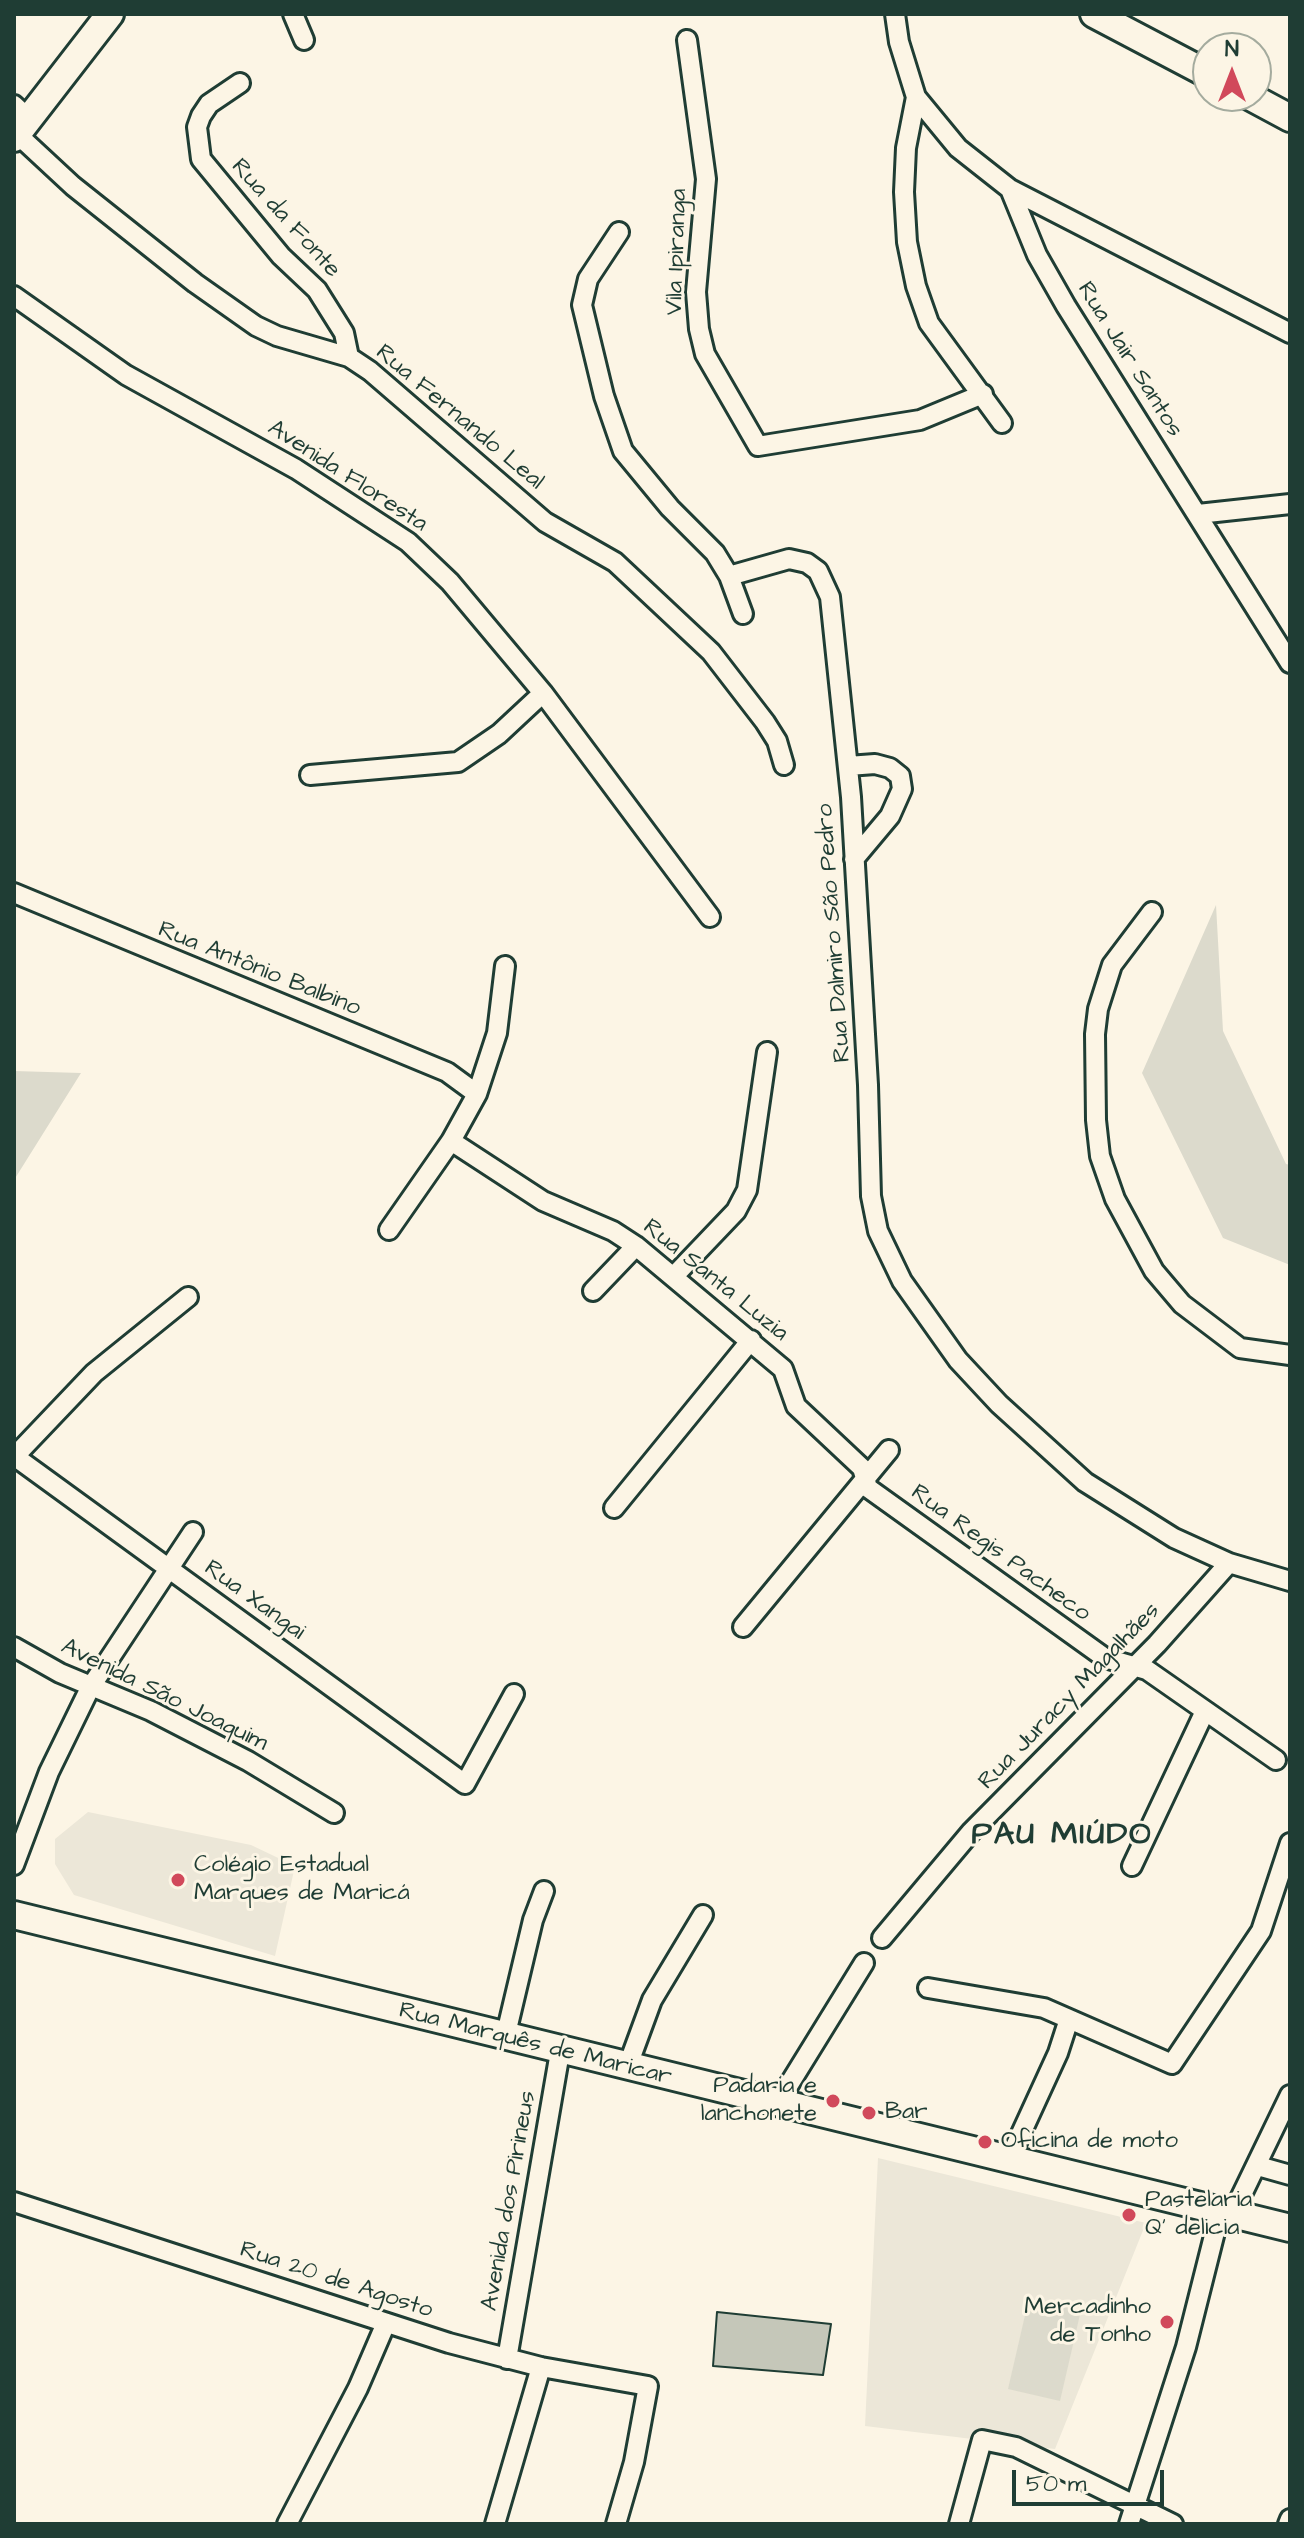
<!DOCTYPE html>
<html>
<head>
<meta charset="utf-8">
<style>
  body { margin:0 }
  #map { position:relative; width:1304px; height:2538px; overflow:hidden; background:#fcf5e5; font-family:"Architects Daughter",sans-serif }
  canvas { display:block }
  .frame { position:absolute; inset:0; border:16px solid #1f3d34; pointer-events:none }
  .north { position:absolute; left:1192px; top:32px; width:80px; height:80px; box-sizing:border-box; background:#fcf5e5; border:2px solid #a4ab9e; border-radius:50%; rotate:0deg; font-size:22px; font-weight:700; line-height:32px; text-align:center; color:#1f3d34 }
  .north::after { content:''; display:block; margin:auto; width:28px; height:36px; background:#d1495b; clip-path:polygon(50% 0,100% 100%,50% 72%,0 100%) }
  .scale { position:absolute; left:1012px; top:2470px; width:152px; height:36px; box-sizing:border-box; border:4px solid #1f3d34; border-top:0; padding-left:10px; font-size:24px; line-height:28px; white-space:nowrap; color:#1f3d34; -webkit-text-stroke:6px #fcf5e5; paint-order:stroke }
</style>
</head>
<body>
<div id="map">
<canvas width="1304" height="2538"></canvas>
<div class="frame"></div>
<div class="north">N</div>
<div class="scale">50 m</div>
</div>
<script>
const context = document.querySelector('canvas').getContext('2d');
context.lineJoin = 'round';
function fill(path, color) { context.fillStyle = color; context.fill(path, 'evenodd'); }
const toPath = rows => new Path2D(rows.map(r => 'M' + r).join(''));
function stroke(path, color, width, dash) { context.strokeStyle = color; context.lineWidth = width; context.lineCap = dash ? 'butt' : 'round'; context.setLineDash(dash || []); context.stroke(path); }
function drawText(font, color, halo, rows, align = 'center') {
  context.font = font + ' "Architects Daughter",sans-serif'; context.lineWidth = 6; context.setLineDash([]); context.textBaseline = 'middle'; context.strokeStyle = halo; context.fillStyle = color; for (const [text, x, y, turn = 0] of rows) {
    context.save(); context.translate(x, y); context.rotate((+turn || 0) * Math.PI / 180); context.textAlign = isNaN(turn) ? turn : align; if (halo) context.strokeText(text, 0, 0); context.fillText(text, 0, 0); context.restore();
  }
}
const built = toPath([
  [88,1812,251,1845,295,1866,275,1956,74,1895,55,1864,55,1839],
  [878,2158,1146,2223,1055,2449,865,2426]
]);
const green = toPath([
  [1216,905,1223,1031,1286,1164,1290,1165,1290,1265,1223,1238,1142,1073],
  [14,1071,81,1073,14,1180],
  [1029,2298,1081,2310,1060,2401,1008,2389]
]);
const building = toPath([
  [717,2312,831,2324,823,2375,713,2366,717,2312]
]);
const street = toPath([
  [293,14,304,40],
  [895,14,899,42,916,97,906,148,904,192,907,242,916,286,929,323,1002,423],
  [687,40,706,179,696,292,699,329,705,354,758,446,920,420,983,394],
  [240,83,209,104,201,116,197,127,201,159,281,256,317,290,344,333,349,357],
  [916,97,958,148,1010,189,1290,333],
  [14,105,29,119],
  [17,134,73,186,195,283,256,326,277,336,349,357,370,371,545,522,615,562,711,652,765,722,777,741,784,765],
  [1010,189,1037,255,1066,306,1290,663],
  [619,232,588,279,582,305,604,396,623,451,670,508,715,553,729,576,789,559,807,563,818,571,830,597,851,797,868,1085,871,1196,878,1231,902,1281,958,1360,999,1404,1085,1482,1174,1538,1229,1563,1290,1581],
  [14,296,126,375,296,469,408,542,450,582,543,693,710,917],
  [1198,514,1290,504],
  [729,576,743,614],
  [848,766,875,764,890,768,900,776,902,789,890,816,854,859],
  [310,775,458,762,499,734,543,693],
  [14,893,447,1072,477,1094],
  [1152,912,1112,965,1098,1009,1095,1034,1096,1120,1100,1156,1115,1199,1154,1271,1182,1304,1240,1348,1290,1355],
  [451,1141,543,1201,613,1231,636,1246,783,1369,796,1406,862,1468,868,1488,1105,1658,1147,1670,1276,1760],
  [389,1230,451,1141,477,1094,497,1033,505,966],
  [674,1276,736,1211,747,1190,767,1052],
  [593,1291,636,1246],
  [14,1456,465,1784,514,1694],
  [15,1456,94,1373,188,1297],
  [614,1508,751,1340],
  [743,1627,889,1450],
  [14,1647,60,1673,151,1711,248,1761,334,1813],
  [14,1865,49,1772,90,1688,193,1532],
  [1132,1866,1205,1711],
  [882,1938,971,1832,1157,1644,1229,1563],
  [928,1988,1044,2008,1172,2064,1261,1931,1290,1843],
  [505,2038,533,1920,544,1891],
  [627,2068,652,2000,703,1915],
  [777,2104,864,1963],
  [1008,2162,1058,2053,1069,2019],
  [1258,2166,1290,2175],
  [14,2202,449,2343,541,2367,648,2386,634,2462,616,2524],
  [1232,2215,1290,2095],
  [507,2359,560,2052],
  [287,2524,358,2388,386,2323],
  [495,2524,541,2367],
  [959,2524,982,2440,1016,2447,1173,2524],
  [1129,2524,1186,2347,1220,2212],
  [1288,2524,1290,2519]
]);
const secondary = toPath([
  [1094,14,1208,74],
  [1249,96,1290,118],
  [14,138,110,14],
  [14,1915,1290,2228]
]);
const markers = [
  [178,1880,8,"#d1495b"],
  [833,2101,8,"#d1495b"],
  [869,2113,8,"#d1495b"],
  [985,2142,8,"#d1495b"],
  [1129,2215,8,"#d1495b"],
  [1167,2322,8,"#d1495b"]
];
const streetNames = [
  ["Rua da Fonte",285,219,48],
  ["Vila Ipiranga",678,252,-88],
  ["Rua Jair Santos",1129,360,58],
  ["Rua Fernando Leal",459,418,40],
  ["Avenida Floresta",347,477,33],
  ["Rua Dalmiro São Pedro",835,933,-94],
  ["Rua Antônio Balbino",259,970,22],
  ["Rua Santa Luzia",715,1281,39],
  ["Rua Regis Pacheco",1000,1554,36],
  ["Rua Xangai",254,1601,36],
  ["Avenida São Joaquim",164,1696,26],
  ["Rua Juracy Magalhães",1070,1697,-46],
  ["Rua Marquês de Maricar",535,2045,14],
  ["Avenida dos Pirineus",510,2201,-80],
  ["Rua 20 de Agosto",336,2281,18]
];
const poiNames = [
  ["Colégio Estadual",194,1866],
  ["Marques de Maricá",194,1894],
  ["Padaria e",817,2087,"right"],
  ["lanchonete",817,2115,"right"],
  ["Bar",885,2113],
  ["Oficina de moto",1001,2142],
  ["Pastelaria",1145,2201],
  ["Q' delicia",1145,2229],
  ["Mercadinho",1151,2308,"right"],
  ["de Tonho",1151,2336,"right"]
];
const districtNames = [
  ["PAU MIÚDO",1062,1836]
];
fill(built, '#ece7d8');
fill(green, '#dcdacc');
fill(building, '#c5c7b9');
stroke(building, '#1f3d34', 2);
stroke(street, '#1f3d34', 24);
stroke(secondary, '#1f3d34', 32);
stroke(street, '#fcf5e5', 18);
stroke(secondary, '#fcf5e5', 26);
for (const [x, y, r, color] of markers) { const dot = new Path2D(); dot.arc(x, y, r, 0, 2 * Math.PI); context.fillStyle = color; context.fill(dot); stroke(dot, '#fcf5e5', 3); }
drawText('24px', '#1f3d34', '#fcf5e5', streetNames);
drawText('24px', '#1f3d34', '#fcf5e5', poiNames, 'left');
context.letterSpacing = '2px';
drawText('bold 32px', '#1f3d34', '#fcf5e5', districtNames);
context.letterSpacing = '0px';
</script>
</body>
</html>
